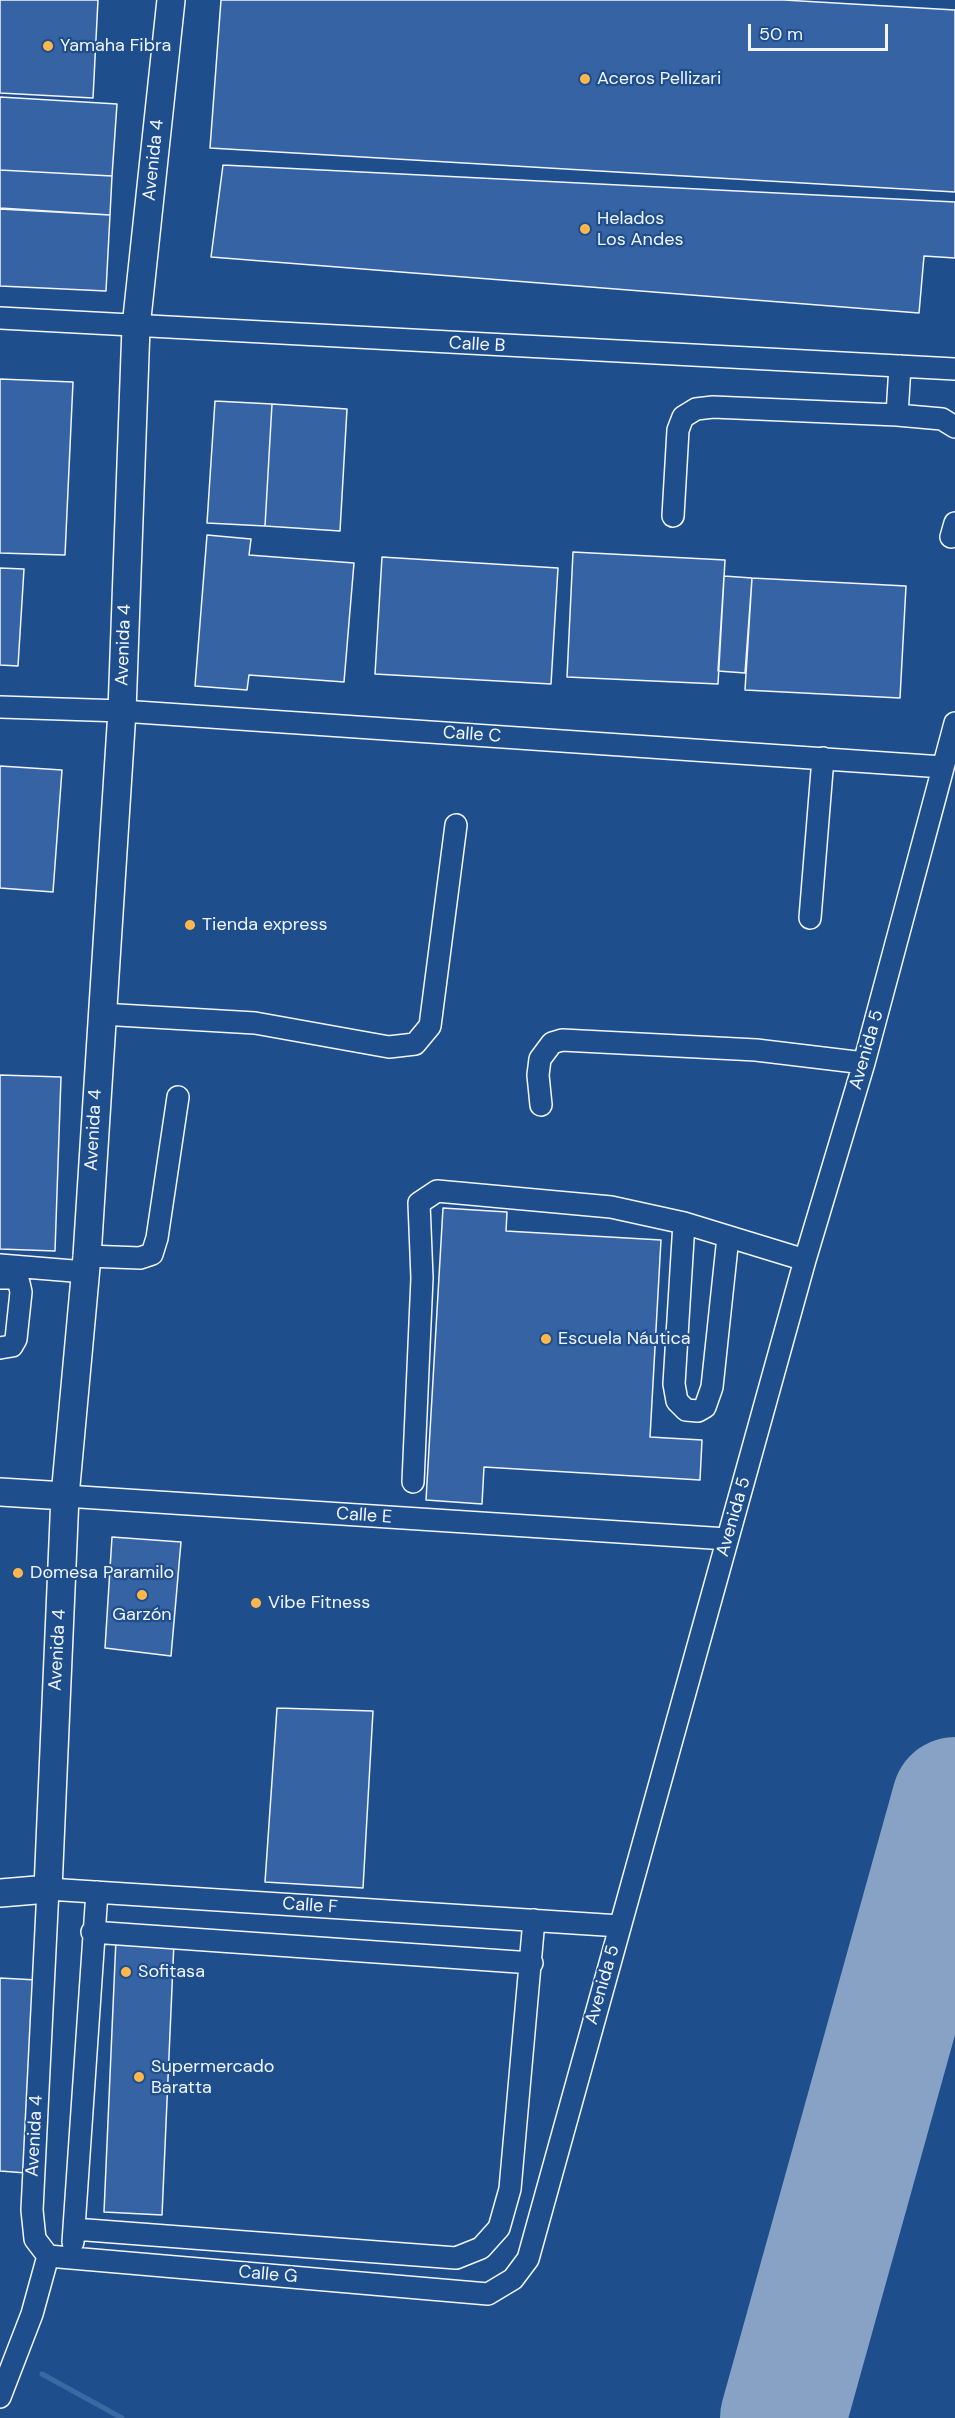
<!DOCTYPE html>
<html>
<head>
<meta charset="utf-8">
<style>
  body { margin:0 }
  #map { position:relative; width:955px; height:2418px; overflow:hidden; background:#1f4e8c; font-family:"DM Sans",sans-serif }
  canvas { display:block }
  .scale { position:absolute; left:748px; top:24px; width:140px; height:27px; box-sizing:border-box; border:3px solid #f2f6ff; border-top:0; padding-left:8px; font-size:18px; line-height:21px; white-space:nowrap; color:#f2f6ff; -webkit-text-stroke:4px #1f4e8c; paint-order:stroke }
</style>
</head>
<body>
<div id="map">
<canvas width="955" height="2418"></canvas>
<div class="scale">50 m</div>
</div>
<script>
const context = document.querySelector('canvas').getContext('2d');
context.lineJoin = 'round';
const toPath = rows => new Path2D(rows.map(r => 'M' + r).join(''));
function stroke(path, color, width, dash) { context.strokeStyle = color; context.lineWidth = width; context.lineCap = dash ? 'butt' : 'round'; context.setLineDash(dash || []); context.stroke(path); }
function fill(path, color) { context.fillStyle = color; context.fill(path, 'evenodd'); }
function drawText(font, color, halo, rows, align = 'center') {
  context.font = font + ' "DM Sans",sans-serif'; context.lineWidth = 4.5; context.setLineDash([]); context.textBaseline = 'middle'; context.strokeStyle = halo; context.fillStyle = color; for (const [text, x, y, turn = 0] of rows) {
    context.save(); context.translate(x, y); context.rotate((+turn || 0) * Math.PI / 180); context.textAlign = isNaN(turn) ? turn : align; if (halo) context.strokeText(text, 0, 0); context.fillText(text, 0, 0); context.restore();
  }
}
const stream = toPath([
  [42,2374,122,2418]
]);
const taxiway = toPath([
  [918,1931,955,1921]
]);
const runway = toPath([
  [783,2418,955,1800]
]);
const building = toPath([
  [0,0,98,0,93,98,0,93,0,0],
  [221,0,784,0,955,10,955,192,210,148,221,0],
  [0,97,117,104,112,176,0,170,0,97],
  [223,165,955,202,955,258,924,256,919,313,211,257,223,165],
  [0,170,112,176,110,215,0,208,0,170],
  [0,209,110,215,106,291,0,286,0,209],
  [0,379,73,382,65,555,0,553,0,379],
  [215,401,272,404,265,526,207,523,215,401],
  [272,404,347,409,340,531,265,526,272,404],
  [207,535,251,539,249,555,354,563,344,682,249,675,247,690,195,686,207,535],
  [573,552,725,560,718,684,567,677,573,552],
  [382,557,558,568,551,684,375,674,382,557],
  [0,568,24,569,18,666,0,665,0,568],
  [724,576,752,578,745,673,718,671,724,576],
  [752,578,906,586,900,698,745,690,752,578],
  [0,766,62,770,53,892,0,888,0,766],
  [0,1075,61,1077,55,1251,0,1249,0,1075],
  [443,1208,507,1212,506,1231,661,1240,650,1437,702,1440,700,1480,484,1467,482,1504,426,1500,443,1208],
  [112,1537,181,1542,171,1656,105,1648,112,1537],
  [277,1708,373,1711,363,1888,265,1882,277,1708],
  [116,1939,174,1942,162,2215,104,2212,116,1939],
  [0,1978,37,1980,26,2173,0,2171,0,1978]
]);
const minor = toPath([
  [0,318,955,369],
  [897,415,900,366],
  [673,516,678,430,683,417,696,409,713,407,897,415,942,419,955,427],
  [951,537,955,523],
  [0,707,122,711,943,767],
  [810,918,823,758],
  [101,1014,255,1023,389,1047,415,1044,430,1026,456,825],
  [541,1105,538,1075,540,1059,552,1043,562,1040,756,1050,864,1063],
  [684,1223,674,1384,677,1401,686,1410,698,1411,705,1407,712,1387,728,1237],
  [87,1256,140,1258,152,1254,157,1238,178,1097],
  [0,1265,85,1272],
  [0,1278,13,1278,19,1283,21,1292,16,1339,12,1346,0,1348],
  [413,1482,422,1278,419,1203,437,1191,611,1207,684,1223,805,1260],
  [65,1496,727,1539],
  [92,1932,532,1963],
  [74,2229,456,2258,481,2248,499,2228,510,2189,534,1920],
  [73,2242,97,1892],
  [48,2256,488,2294,513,2279,528,2259,805,1260,864,1063,955,723],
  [48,2256,35,2239,32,2210,48,1889,620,1926],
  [0,2397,32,2314,48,2256]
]);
const major = toPath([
  [0,1492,65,1496],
  [0,1893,48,1889,65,1496,87,1256,122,711,136,327,171,0]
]);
const markers = [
  [48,46,6,"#ffb74d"],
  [585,79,6,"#ffb74d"],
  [585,229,6,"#ffb74d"],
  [190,925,6,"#ffb74d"],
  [546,1339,6,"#ffb74d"],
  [18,1573,6,"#ffb74d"],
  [142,1595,6,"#ffb74d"],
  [256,1603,6,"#ffb74d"],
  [126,1972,6,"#ffb74d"],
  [139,2077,6,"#ffb74d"]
];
const poiNames = [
  ["Yamaha Fibra",60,46],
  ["Aceros Pellizari",597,79],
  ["Helados",597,219],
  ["Los Andes",597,240],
  ["Tienda express",202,925],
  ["Escuela Náutica",558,1339],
  ["Domesa Paramilo",30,1573],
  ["Vibe Fitness",268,1603],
  ["Garzón",142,1615,"center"],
  ["Sofitasa",138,1972],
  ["Supermercado",151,2067],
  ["Baratta",151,2088]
];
const streetNames = [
  ["Avenida 4",154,160,-84],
  ["Calle B",477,345,3],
  ["Avenida 4",124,645,-88],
  ["Calle C",472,735,4],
  ["Avenida 5",867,1050,-74],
  ["Avenida 4",94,1130,-87],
  ["Calle E",364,1516,4],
  ["Avenida 5",734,1517,-74],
  ["Avenida 4",58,1650,-87],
  ["Calle F",310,1906,4],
  ["Avenida 5",603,1985,-74],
  ["Avenida 4",35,2136,-87],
  ["Calle G",268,2275,5]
];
stroke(stream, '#3b69a3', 5);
stroke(taxiway, '#88a2c6', 51);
stroke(runway, '#88a2c6', 126);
fill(building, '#3563a3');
stroke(building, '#f2f6ff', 1.5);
stroke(minor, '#f2f6ff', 24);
stroke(major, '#f2f6ff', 30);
stroke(minor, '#1f4e8c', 21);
stroke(major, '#1f4e8c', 27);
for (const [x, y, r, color] of markers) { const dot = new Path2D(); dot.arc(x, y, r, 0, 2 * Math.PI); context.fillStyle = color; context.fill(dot); stroke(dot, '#1f4e8c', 2); }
drawText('18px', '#f2f6ff', '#1f4e8c', poiNames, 'left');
drawText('18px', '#f2f6ff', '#1f4e8c', streetNames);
</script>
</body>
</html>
